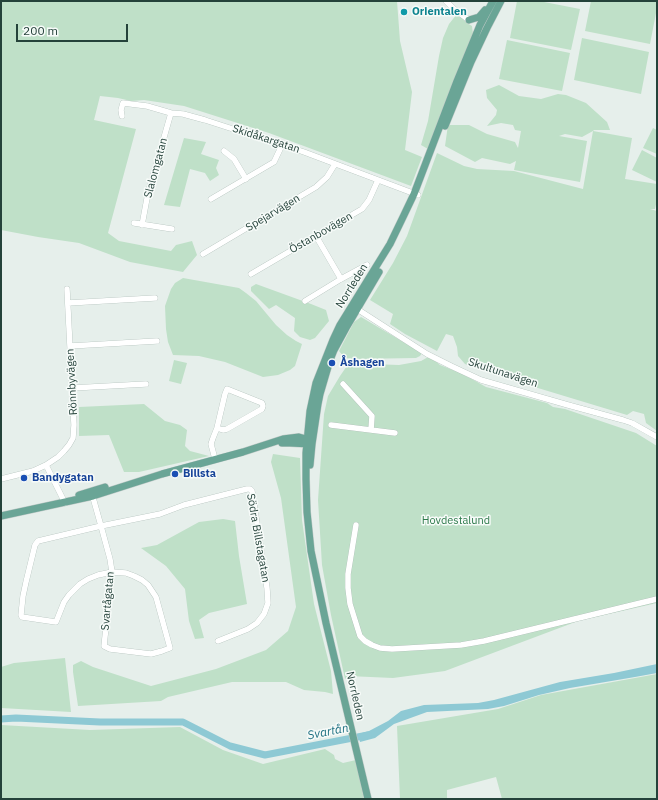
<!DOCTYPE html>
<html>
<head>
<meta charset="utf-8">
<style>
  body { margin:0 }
  #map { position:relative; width:658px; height:800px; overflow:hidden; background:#e6efeb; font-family:"IBM Plex Sans",sans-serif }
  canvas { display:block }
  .frame { position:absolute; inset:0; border:2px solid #24423a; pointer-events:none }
  .scale { position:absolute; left:16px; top:24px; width:112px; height:18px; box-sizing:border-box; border:2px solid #24423a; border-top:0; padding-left:5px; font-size:12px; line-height:14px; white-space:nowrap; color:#24423a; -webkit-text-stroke:3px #f7fbf9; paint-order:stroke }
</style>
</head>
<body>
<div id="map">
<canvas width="658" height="800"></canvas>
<div class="frame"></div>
<div class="scale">200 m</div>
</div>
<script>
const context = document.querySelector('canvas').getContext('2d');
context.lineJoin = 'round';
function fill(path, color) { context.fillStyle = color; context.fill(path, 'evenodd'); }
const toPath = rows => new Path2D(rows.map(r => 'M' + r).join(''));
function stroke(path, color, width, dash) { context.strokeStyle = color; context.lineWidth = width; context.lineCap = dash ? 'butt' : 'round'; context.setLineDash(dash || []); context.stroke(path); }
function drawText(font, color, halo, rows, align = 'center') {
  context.font = font + ' "IBM Plex Sans",sans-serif'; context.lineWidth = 3; context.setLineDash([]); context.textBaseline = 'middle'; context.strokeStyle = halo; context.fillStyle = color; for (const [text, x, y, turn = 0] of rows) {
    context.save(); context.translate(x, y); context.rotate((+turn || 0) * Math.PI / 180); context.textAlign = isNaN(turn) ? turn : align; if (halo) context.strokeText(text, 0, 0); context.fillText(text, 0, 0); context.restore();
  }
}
const green = toPath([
  [1,1,397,1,400,41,412,92,405,150,422,157,411,186,269,133,184,106,144,100,131,101,118,98,100,96,94,120,136,129,108,233,119,241,171,251,176,245,192,241,197,255,183,272,130,262,79,243,38,237,1,230],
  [517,1,539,1,580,9,571,50,510,38],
  [591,1,657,1,657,8,650,44,585,31],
  [457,14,467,23,472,26,473,34,428,149,421,145,428,121,439,56,443,38,449,24],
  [582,38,649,52,641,94,574,80],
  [507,40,570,53,562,91,499,79],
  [499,85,519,96,541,99,558,94,566,95,586,103,607,122,610,130,594,130,593,131,632,138,625,179,657,184,657,200,655,209,650,209,657,211,657,431,646,423,644,414,633,411,627,415,495,375,465,364,458,356,457,347,453,336,446,334,437,351,405,334,390,324,393,314,370,300,393,263,407,236,437,153,464,166,477,169,514,171,583,189,593,131,582,137,565,134,559,136,587,141,580,182,514,170,516,161,510,164,482,158,475,162,445,146,448,125,469,125,487,134,515,142,518,148,521,131,515,130,513,125,501,123,487,126,496,115,497,110,487,98,486,90],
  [653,128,657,130,657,154,643,148],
  [184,138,206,142,201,154,219,160,216,168,219,175,210,181,205,173,190,169,180,207,164,205],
  [642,150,657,158,657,182,632,170],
  [183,278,239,288,246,293,256,301,276,325,287,335,296,341,302,344,295,366,290,370,278,375,263,377,225,362,199,356,173,355,168,342,166,329,165,306,171,289,175,283],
  [256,284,311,304,326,310,329,321,315,338,310,340,300,337,294,331,295,318,276,305,269,309,251,291,251,287],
  [361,317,422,353,420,356,416,358,354,359,345,358,339,351,354,322],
  [430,356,440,365,463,374,486,387,547,403,553,407,565,409,636,433,657,446,657,603,578,621,445,671,393,678,348,676,345,679,331,615,322,565,318,500,324,414,328,396,340,376,351,360,370,364,399,365,421,361],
  [174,360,187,363,181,384,169,381],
  [144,404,165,421,180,425,187,430,185,446,190,451,209,456,139,472,124,472,109,435,79,436,79,407],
  [273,454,300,458,302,520,314,604,331,671,333,694,325,692,304,690,286,682,232,682,168,697,161,701,78,706,73,672,73,665,81,661,93,667,151,686,216,669,266,650,288,631,296,607,281,498,271,462],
  [223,519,235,521,239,556,247,604,209,613,199,620,204,638,195,639,189,621,185,589,166,566,141,548,157,545,199,522],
  [65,658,71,712,1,708,1,667,14,663],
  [657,674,657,799,502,799,496,777,447,790,447,799,400,799,397,726,498,709,541,695],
  [1,725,90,730,180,727,223,750,263,764,325,749,334,755,335,759,343,763,356,760,364,799,1,799]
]);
const water = toPath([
  [657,664,657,673,635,677,570,688,539,695,504,706,488,709,427,712,394,724,375,738,360,742,358,734,369,731,388,721,401,711,424,705,478,703,494,700,560,682,614,673]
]);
const river = toPath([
  [1,719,16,718,100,722,183,722,230,746,265,755,368,735]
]);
const minor = toPath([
  [446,1,454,9,469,20],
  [122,116,121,110,123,103,147,106,171,113,183,114,205,120,304,152,418,195],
  [224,151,234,159,246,179],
  [211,199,274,162,282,145],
  [134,223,172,229],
  [142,225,148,193,171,113],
  [316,236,341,279],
  [203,254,316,187,327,177,335,164],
  [251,274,362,209,369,200,378,180],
  [305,301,341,279,367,265],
  [68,303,155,298],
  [354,307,427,354,451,366,481,380,568,405,623,420,632,423,657,437],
  [70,346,157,341],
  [343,384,372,416,371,430],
  [72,388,146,384],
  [331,425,395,433],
  [215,459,211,444,213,438,217,428,223,430,227,429,262,409,263,406,262,403,227,389,225,394,217,428],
  [46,465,65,503],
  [1,479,33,471,46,465,58,457,64,451,69,445,73,438,74,425,67,289],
  [92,494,101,526,110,559,112,572,104,646,110,649,151,654,162,651,170,648,156,597,148,585,142,580,134,576,126,573,112,572,98,575,88,579,80,584,69,595,64,602,56,622,22,617,21,615,23,596,26,582,35,545,38,541,101,526,160,514,184,505,247,489,250,489,252,491,256,517,267,588,268,603,264,614,257,623,248,629,218,641],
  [356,525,348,574,348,588,350,604,360,636,365,641,372,645,380,648,392,649,461,645,484,641,657,599]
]);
const major = toPath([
  [469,20,479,17,485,10],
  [445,126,471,62,487,28,501,1],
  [282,443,290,443,310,444],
  [310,465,312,444,318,404,320,394,330,360,334,350,346,328,379,272],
  [79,495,105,487],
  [1,516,93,496,162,474,243,452,283,439,299,437,306,439,310,443],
  [368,799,326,623,311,551,307,512,306,479,306,453,310,411,316,383,333,340,340,325,390,244,404,215,414,194,457,81,480,25,493,1]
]);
const markers = [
  [404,12,4,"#0f9aa8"],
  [332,363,4,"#1a4fb4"],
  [175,474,4,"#1a4fb4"],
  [24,478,4,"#1a4fb4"]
];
const cultureNames = [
  ["Orientalen",412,12]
];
const streetNames = [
  ["Skidåkargatan",266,139,18],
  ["Slalomgatan",156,168,-75],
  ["Spejarvägen",273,213,-31],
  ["Östanbovägen",321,233,-30],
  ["Norrleden",352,286,-58],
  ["Skultunavägen",503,373,18],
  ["Rönnbyvägen",72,382,-93],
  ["Södra Billstagatan",258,538,80],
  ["Svartågatan",108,601,-85],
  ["Norrleden",355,696,77]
];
const transitNames = [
  ["Åshagen",340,363],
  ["Billsta",183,474],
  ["Bandygatan",32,478]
];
const parkNames = [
  ["Hovdestalund",456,521]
];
const waterNames = [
  ["Svartån",328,732,-11]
];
fill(green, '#bfe0c8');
fill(water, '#8ec9d4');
stroke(river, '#8ec9d4', 7);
stroke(minor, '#a8b8b2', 6);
stroke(major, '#c2cac8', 8);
stroke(minor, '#fff', 5.5);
stroke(major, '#6aa596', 7);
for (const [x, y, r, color] of markers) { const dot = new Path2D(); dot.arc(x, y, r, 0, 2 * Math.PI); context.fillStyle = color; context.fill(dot); stroke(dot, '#f7fbf9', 1.5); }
drawText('bold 11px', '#0d838f', '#f7fbf9', cultureNames, 'left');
drawText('11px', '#24423a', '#f7fbf9', streetNames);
drawText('bold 11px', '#164399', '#f7fbf9', transitNames, 'left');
drawText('11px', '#2d7a4b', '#f7fbf9', parkNames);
drawText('italic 12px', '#1c6f80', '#f7fbf9', waterNames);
</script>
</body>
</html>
